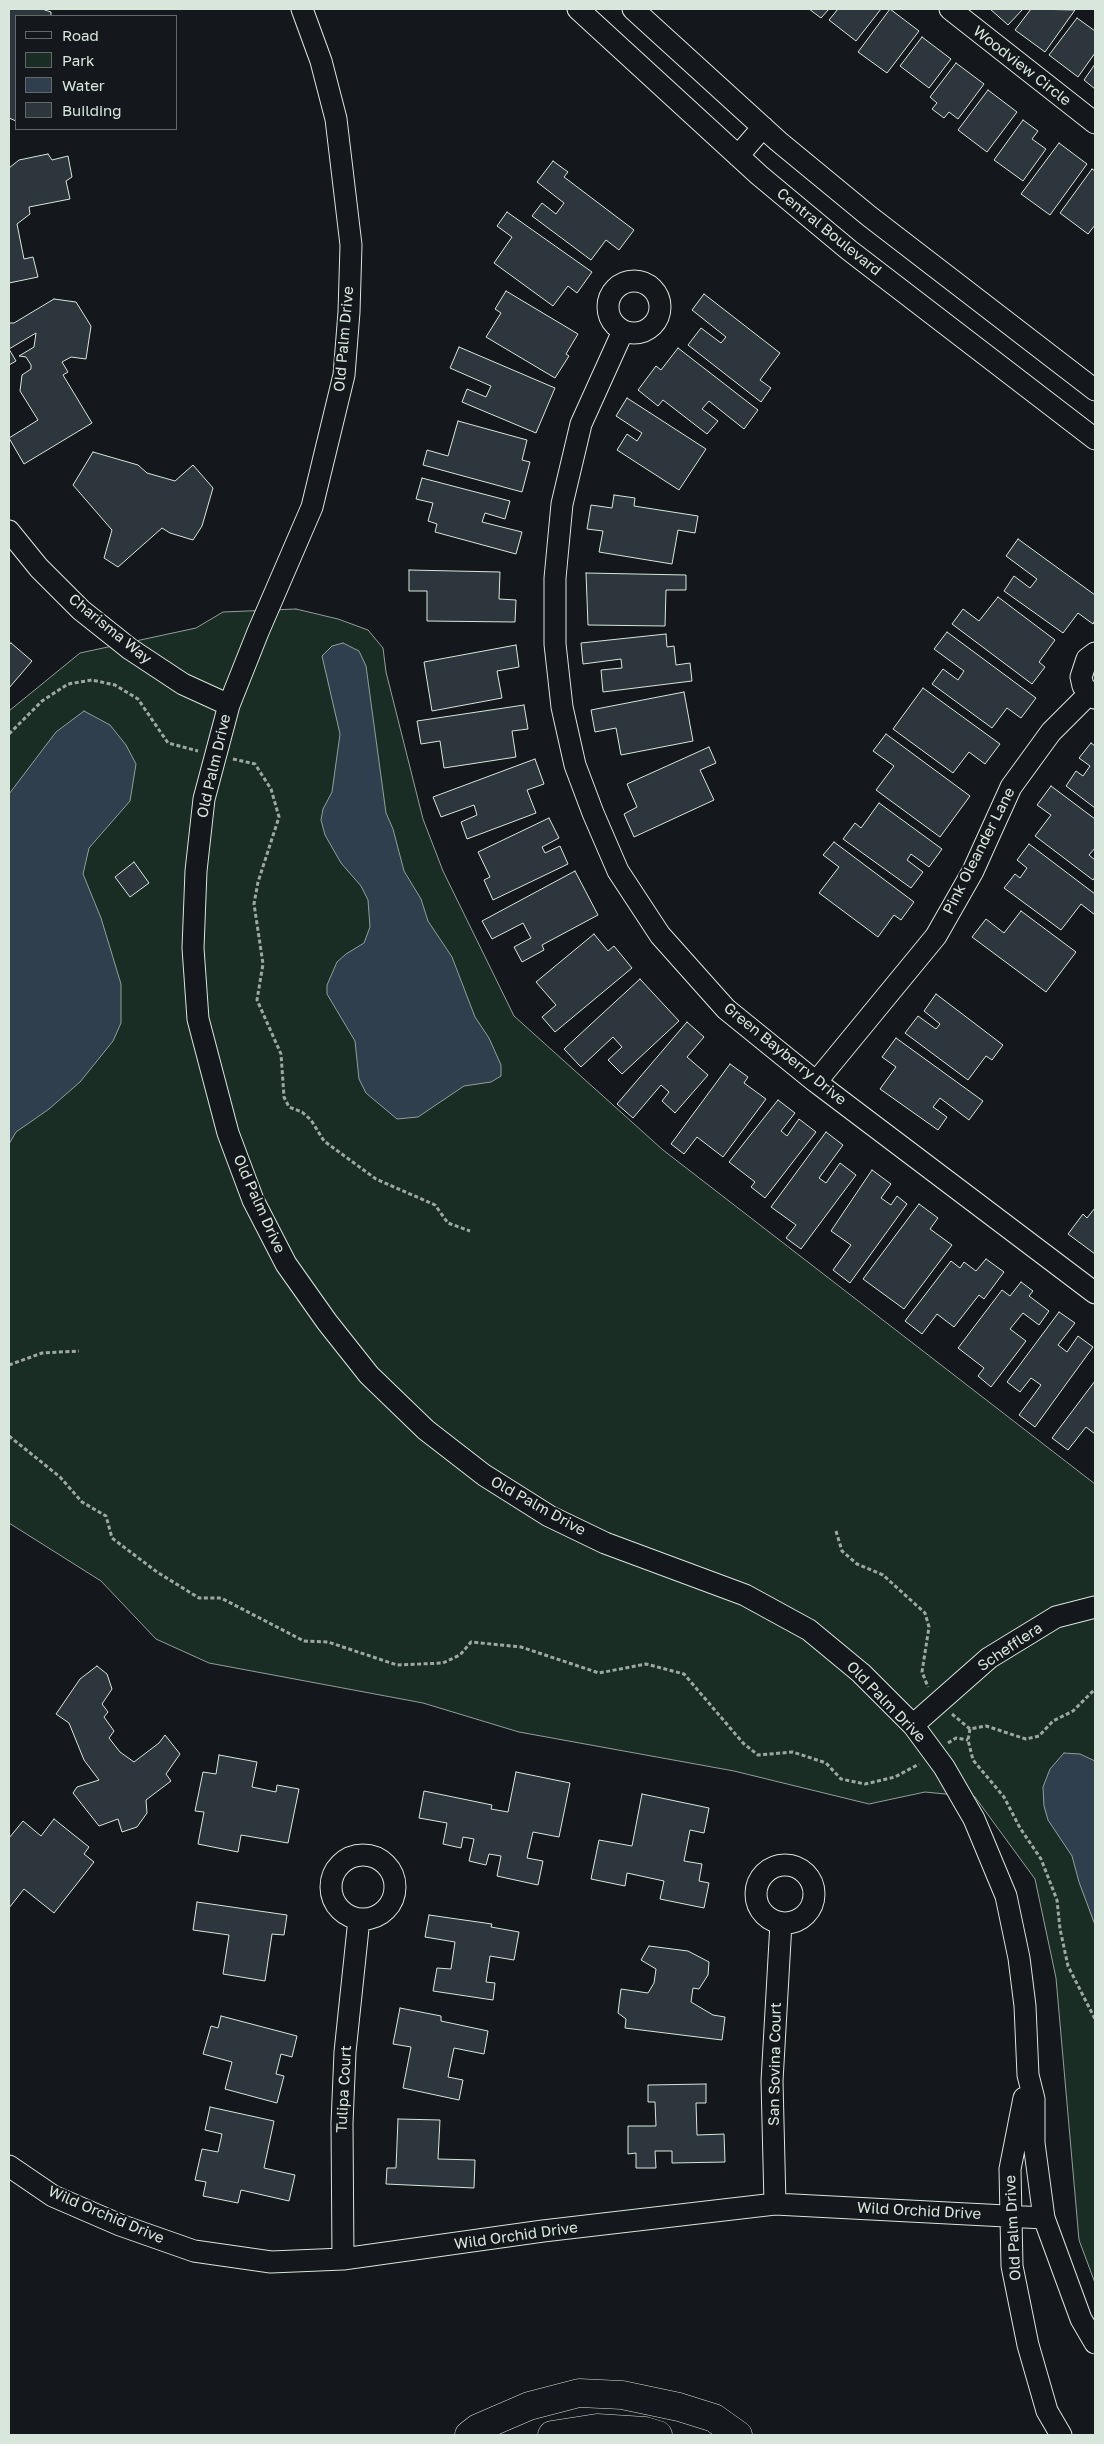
<!DOCTYPE html>
<html>
<head>
<meta charset="utf-8">
<style>
  body { margin:0 }
  #map { position:relative; width:1104px; height:2444px; overflow:hidden; background:#14181c; font-family:"Golos Text",sans-serif }
  canvas { display:block }
  .frame { position:absolute; inset:0; border:10px solid #d8e6dc; pointer-events:none }
  .legend { position:absolute; left:15px; top:15px; width:162px; height:115px; box-sizing:border-box; background:#14181c; border:1px solid #626a69; margin:0; padding:6px 9px; list-style:none; font-size:15px; color:#d8e6dc }
  .legend li { display:flex; align-items:center; gap:10px; height:25px }
  .legend b { width:25px; border:1px solid #626a69 }
</style>
</head>
<body>
<div id="map">
<canvas width="1104" height="2444"></canvas>
<div class="frame"></div>
<ul class="legend">
<li><b style="height:6px;background:#14181c"></b>Road</li>
<li><b style="height:14px;background:#1a2d24"></b>Park</li>
<li><b style="height:14px;background:#2f3f4d"></b>Water</li>
<li><b style="height:14px;background:#2c363c"></b>Building</li>
</ul>
</div>
<script>
const context = document.querySelector('canvas').getContext('2d');
context.lineJoin = 'round';
function fill(path, color) { context.fillStyle = color; context.fill(path, 'evenodd'); }
const toPath = rows => new Path2D(rows.map(r => 'M' + r).join(''));
function stroke(path, color, width, dash) { context.strokeStyle = color; context.lineWidth = width; context.lineCap = dash ? 'butt' : 'round'; context.setLineDash(dash || []); context.stroke(path); }
function drawText(font, color, halo, rows, align = 'center') {
  context.font = font + ' "Golos Text",sans-serif'; context.lineWidth = 4; context.setLineDash([]); context.textBaseline = 'middle'; context.strokeStyle = halo; context.fillStyle = color; for (const [text, x, y, turn = 0] of rows) {
    context.save(); context.translate(x, y); context.rotate((+turn || 0) * Math.PI / 180); context.textAlign = isNaN(turn) ? turn : align; if (halo) context.strokeText(text, 0, 0); context.fillText(text, 0, 0); context.restore();
  }
}
const green = toPath([
  [296,609,338,619,368,630,383,648,386,672,423,819,443,871,514,1016,663,1150,1095,1484,1095,2283,1079,2240,1056,1978,1035,1879,975,1797,925,1792,869,1804,734,1771,519,1732,423,1703,209,1663,156,1639,101,1581,9,1523,9,711,80,653,196,628,223,612,296,609]
]);
const water = toPath([
  [343,643,359,651,366,666,386,813,393,829,404,871,421,899,428,921,452,957,475,1017,489,1038,501,1065,501,1076,491,1082,464,1086,418,1117,397,1119,366,1093,359,1079,355,1041,327,994,327,985,337,962,346,954,364,943,370,927,368,900,361,886,341,863,325,835,321,820,323,809,332,792,340,734,322,656,332,646,343,643],
  [84,711,110,725,126,745,136,764,130,801,89,848,83,874,101,918,121,984,121,1023,113,1041,80,1082,49,1109,16,1132,9,1144,9,794,56,732,84,711],
  [1064,1753,1080,1754,1095,1761,1095,1925,1079,1882,1072,1856,1048,1820,1044,1806,1043,1787,1050,1769,1064,1753]
]);
const building = toPath([
  [9,9,42,9,51,12,51,16,16,16,16,121,9,118,9,9],
  [809,9,829,9,821,18,809,9],
  [838,9,881,9,856,41,829,20,838,9],
  [890,9,919,31,887,73,858,52,890,9],
  [990,9,1023,9,1008,25,990,9],
  [1031,9,1075,10,1045,52,1015,30,1031,9],
  [1077,18,1095,31,1095,53,1078,77,1049,55,1077,18],
  [922,37,951,59,929,88,900,66,922,37],
  [956,63,984,84,958,119,949,112,944,118,932,109,937,103,930,97,956,63],
  [1095,64,1095,89,1084,80,1095,64],
  [988,90,1017,112,987,152,958,130,988,90],
  [1023,120,1038,131,1032,139,1046,149,1023,181,994,160,1023,120],
  [1059,143,1087,164,1050,215,1021,194,1059,143],
  [48,154,52,160,68,156,72,177,66,181,70,199,29,207,30,214,17,224,24,259,33,257,38,277,9,283,9,168,19,160,48,154],
  [553,161,568,172,564,177,634,230,619,250,606,240,591,260,532,216,542,203,556,214,564,203,537,182,553,161],
  [1092,169,1095,171,1095,225,1088,234,1060,213,1092,169],
  [507,212,592,272,577,293,568,286,553,306,494,263,512,237,497,226,507,212],
  [506,291,578,334,566,354,569,356,555,378,486,337,501,313,495,309,506,291],
  [704,294,780,353,760,380,771,388,761,402,688,345,701,328,721,343,726,337,692,310,704,294],
  [54,299,76,302,91,326,86,359,71,357,62,362,68,372,63,375,92,423,24,464,9,438,38,420,20,391,22,375,31,369,31,365,26,357,19,356,34,347,36,333,9,349,16,361,9,365,9,323,14,323,54,299],
  [459,347,555,388,536,433,462,402,467,389,486,397,491,386,450,368,459,347],
  [678,348,758,410,744,429,709,401,702,409,718,421,707,434,663,400,658,406,638,390,656,366,661,370,678,348],
  [627,398,706,449,679,490,617,450,627,434,637,441,642,433,616,416,627,398],
  [458,421,527,440,522,460,530,462,522,492,423,465,427,450,448,456,458,421],
  [93,452,138,465,147,473,175,481,193,465,213,488,202,526,193,540,170,533,162,528,118,567,104,558,112,530,73,485,93,452],
  [422,478,510,501,505,519,485,513,482,522,522,532,516,554,435,532,437,524,428,521,433,503,416,499,422,478],
  [614,495,635,498,634,506,698,516,695,533,678,530,672,564,599,552,603,531,587,529,591,505,612,508,614,495],
  [1018,539,1095,595,1095,620,1093,624,1078,613,1063,633,1004,591,1014,576,1030,588,1037,579,1006,556,1018,539],
  [409,570,500,572,499,599,516,600,515,622,427,621,427,591,409,591,409,570],
  [586,573,686,575,686,590,666,590,665,626,588,625,586,573],
  [998,597,1055,640,1039,662,1045,667,1032,684,952,624,963,609,979,621,998,597],
  [947,632,1036,698,1021,718,1007,708,992,728,932,684,943,669,958,680,964,671,934,649,947,632],
  [666,634,667,647,674,646,676,665,690,663,692,681,603,692,601,670,622,668,621,659,583,664,581,643,666,634],
  [11,643,32,661,9,688,9,644,11,643],
  [516,645,519,667,497,671,502,698,432,711,424,662,516,645],
  [923,688,1000,744,985,764,969,752,953,773,893,729,923,688],
  [684,692,693,741,621,755,616,728,595,732,591,710,684,692],
  [524,705,528,729,512,731,516,757,444,768,440,741,421,744,417,721,524,705],
  [886,734,970,796,940,837,876,790,894,766,873,751,886,734],
  [1091,743,1095,746,1095,808,1066,786,1076,771,1083,776,1090,766,1079,758,1091,743],
  [709,747,716,763,700,770,714,800,634,837,624,814,637,807,627,784,709,747],
  [535,759,544,784,527,790,536,813,467,839,461,822,477,815,474,805,441,817,433,797,535,759],
  [1051,786,1095,819,1095,848,1089,855,1095,860,1095,877,1093,880,1035,836,1051,815,1037,805,1051,786],
  [879,803,942,849,929,867,911,854,907,860,923,872,911,888,843,839,855,823,861,828,879,803],
  [549,818,559,838,542,847,545,853,560,846,568,864,493,900,484,880,490,877,478,852,549,818],
  [834,842,914,902,901,920,894,915,878,937,819,893,839,867,823,855,834,842],
  [1029,844,1095,894,1095,915,1081,904,1061,930,1004,888,1015,874,1020,878,1027,868,1017,860,1029,844],
  [134,862,149,883,130,897,115,877,134,862],
  [575,871,598,915,542,945,544,950,522,962,514,947,531,938,523,923,492,939,482,921,575,871],
  [1021,911,1076,952,1046,992,972,937,986,919,1004,933,1021,911],
  [594,934,608,951,614,946,632,968,555,1032,542,1017,556,1005,536,982,594,934],
  [640,979,679,1021,622,1074,608,1060,622,1047,613,1037,581,1067,564,1049,640,979],
  [936,994,1003,1045,992,1060,986,1056,968,1080,905,1033,918,1016,936,1029,940,1024,924,1011,936,994],
  [687,1022,704,1037,687,1057,708,1075,675,1113,662,1101,669,1092,661,1085,633,1118,617,1104,687,1022],
  [896,1038,983,1101,969,1120,940,1098,933,1107,947,1117,938,1130,880,1089,896,1067,882,1057,896,1038],
  [730,1064,748,1077,744,1083,766,1099,723,1157,697,1137,684,1154,671,1144,730,1064],
  [778,1100,795,1113,781,1131,787,1136,799,1119,816,1132,765,1198,751,1187,755,1182,729,1162,778,1100],
  [826,1132,843,1145,819,1178,826,1183,840,1163,856,1175,801,1249,786,1238,796,1225,771,1207,826,1132],
  [872,1170,891,1184,881,1198,891,1205,897,1196,907,1204,850,1283,833,1270,851,1245,831,1231,872,1170],
  [919,1204,938,1218,930,1229,952,1245,904,1309,863,1279,919,1204],
  [1095,1208,1095,1254,1068,1234,1083,1214,1087,1218,1095,1208],
  [986,1259,1004,1272,984,1299,979,1295,954,1327,937,1314,922,1334,905,1321,951,1261,960,1268,964,1262,976,1271,986,1259],
  [1021,1282,1033,1291,1029,1296,1049,1311,1039,1325,1023,1313,1010,1329,1026,1341,991,1387,978,1376,984,1368,958,1348,1002,1290,1010,1296,1021,1282],
  [1059,1312,1075,1323,1058,1345,1067,1352,1078,1336,1093,1347,1035,1427,1019,1415,1041,1385,1031,1378,1020,1392,1007,1382,1059,1312],
  [1095,1381,1095,1434,1086,1427,1068,1450,1052,1438,1095,1381],
  [97,1666,107,1674,112,1689,102,1704,108,1712,104,1717,114,1731,109,1738,120,1752,134,1762,159,1743,165,1735,180,1754,166,1774,171,1781,146,1800,147,1813,137,1827,122,1832,118,1819,99,1826,73,1793,77,1787,99,1780,84,1760,69,1723,56,1714,80,1679,97,1666],
  [219,1755,257,1762,252,1787,276,1792,277,1785,299,1789,288,1843,241,1835,238,1852,198,1844,204,1812,195,1811,203,1772,216,1774,219,1755],
  [516,1772,570,1783,559,1837,533,1832,527,1858,543,1861,538,1885,497,1876,501,1856,489,1854,486,1865,469,1861,474,1839,463,1837,461,1848,443,1844,447,1823,419,1818,424,1791,492,1805,491,1809,508,1812,516,1772],
  [642,1794,709,1808,704,1833,690,1830,684,1861,702,1864,699,1881,709,1883,704,1908,660,1899,664,1881,627,1873,625,1886,591,1879,599,1840,632,1846,642,1794],
  [54,1819,89,1847,84,1854,94,1862,54,1913,24,1889,9,1908,9,1838,23,1821,41,1836,54,1819],
  [197,1902,287,1915,284,1935,272,1934,265,1981,223,1974,229,1935,193,1930,197,1902],
  [429,1915,492,1924,491,1927,519,1932,514,1960,490,1956,486,1982,495,1983,493,2000,433,1991,437,1968,451,1969,455,1942,425,1937,429,1915],
  [649,1946,688,1951,709,1962,708,1975,699,1989,693,1988,691,2002,713,2015,725,2017,722,2040,625,2028,626,2019,618,2013,621,1989,648,1993,654,1983,656,1969,641,1960,649,1946],
  [400,2008,441,2016,441,2021,488,2031,484,2054,454,2048,448,2077,463,2080,459,2100,403,2088,411,2047,393,2044,400,2008],
  [221,2016,297,2036,292,2057,281,2054,276,2074,284,2076,277,2103,225,2089,232,2062,203,2054,211,2026,218,2028,221,2016],
  [706,2084,706,2103,696,2103,697,2135,724,2134,725,2162,672,2163,672,2151,655,2151,656,2168,636,2168,636,2153,628,2154,628,2126,656,2126,655,2102,648,2102,648,2085,706,2084],
  [210,2107,274,2121,264,2168,295,2175,289,2201,241,2190,238,2203,203,2196,206,2182,195,2180,202,2149,218,2152,222,2134,205,2130,210,2107],
  [398,2119,440,2120,438,2159,475,2160,474,2188,386,2184,387,2168,396,2168,398,2119]
]);
const path = toPath([
  [9,734,42,701,68,684,92,680,115,685,138,699,168,743,198,751],
  [233,759,255,764,271,789,279,817,258,882,254,904,263,964,257,1000,281,1054,284,1097,289,1107,302,1112,311,1120,324,1141,376,1179,435,1205,448,1223,470,1231],
  [9,1365,42,1353,79,1351],
  [9,1436,60,1477,82,1502,106,1516,112,1538,157,1572,199,1598,221,1598,304,1641,328,1642,397,1665,443,1663,460,1655,471,1642,521,1647,599,1673,646,1664,684,1674,743,1743,758,1755,793,1752,826,1763,841,1779,865,1784,895,1777,919,1764],
  [836,1531,842,1551,857,1564,883,1575,925,1613,929,1627,922,1672,928,1687],
  [952,1714,970,1729,986,1726,1026,1739,1039,1736,1053,1721,1073,1711,1095,1689],
  [970,1729,968,1740,973,1760,1004,1797,1020,1828,1041,1859,1057,1900,1060,1929,1068,1966,1095,2019],
  [948,1743,956,1738,968,1740]
]);
const minor = toPath([
  [302,9,321,61,336,119,351,245,349,312,344,375,312,507,258,632,229,705,204,799,196,871,193,948,198,1019,228,1133,253,1200,286,1264,327,1322,369,1375,426,1430,484,1475,549,1516,605,1543,745,1595,809,1630,861,1673,913,1725,944,1767,974,1819,1006,1896,1019,1958,1025,2006,1028,2075,1034,2099,1034,2143,1044,2218,1081,2319,1095,2343],
  [578,9,759,175,849,250,1095,439],
  [633,9,778,141,869,216,1095,390],
  [950,9,1095,123],
  [738,156,763,127],
  '608 307a26 26 0 1 1 52 0a26 26 0 1 1-52 0Z',
  [623,331,581,424,562,504,555,578,555,644,562,707,575,765,593,813,618,871,660,935,726,1009,816,1082,1095,1293],
  [9,531,39,568,81,610,130,649,183,684,229,705],
  [1095,653,1087,659,1081,677,1083,686,1095,698],
  [816,1082,936,936,973,871,1011,787,1051,732,1089,694],
  [913,1725,989,1658,1056,1617,1095,1607],
  '331 1887a32 32 0 1 1 64 0a32 32 0 1 1-64 0Z',
  '756 1894a29 29 0 1 1 58 0a29 29 0 1 1-58 0Z',
  [1024,2098,1010,2169,1012,2266,1028,2345,1047,2411,1061,2435],
  [9,2166,53,2196,120,2225,194,2251,271,2262,343,2259,543,2231,775,2204,1044,2218],
  [775,2204,772,2081,781,1923],
  [343,2259,342,2123,345,2052,359,1919]
]);
const highway = toPath([
  [469,2435,478,2428,529,2406,579,2393,622,2395,679,2407,714,2418,738,2435],
  [552,2435,597,2428,645,2431,658,2435]
]);
const streetNames = [
  ["Woodview Circle",1022,66,38],
  ["Central Boulevard",829,232,39],
  ["Old Palm Drive",344,339,-85],
  ["Charisma Way",110,629,39],
  ["Old Palm Drive",214,766,-77],
  ["Pink Oleander Lane",979,851,-63],
  ["Green Bayberry Drive",785,1054,39],
  ["Old Palm Drive",259,1204,66],
  ["Old Palm Drive",538,1506,29],
  ["Schefflera",1010,1647,-34],
  ["Old Palm Drive",886,1702,46],
  ["San Sovina Court",775,2064,-89],
  ["Tulipa Court",344,2089,-87],
  ["Wild Orchid Drive",919,2211,3],
  ["Wild Orchid Drive",106,2215,23],
  ["Old Palm Drive",1013,2228,-93],
  ["Wild Orchid Drive",516,2236,-8]
];
fill(green, '#1a2d24');
stroke(green, '#939e99', 1);
fill(water, '#2f3f4d');
stroke(water, '#939e99', 1);
fill(building, '#2c363c');
stroke(building, '#d8e6dc', 1);
stroke(minor, '#d8e6dc', 23);
stroke(highway, '#d8e6dc', 29);
stroke(path, '#9da8a2', 3, [4, 2.5]);
stroke(minor, '#14181c', 21);
stroke(highway, '#14181c', 28);
drawText('15px', '#d8e6dc', '#14181c', streetNames);
</script>
</body>
</html>
